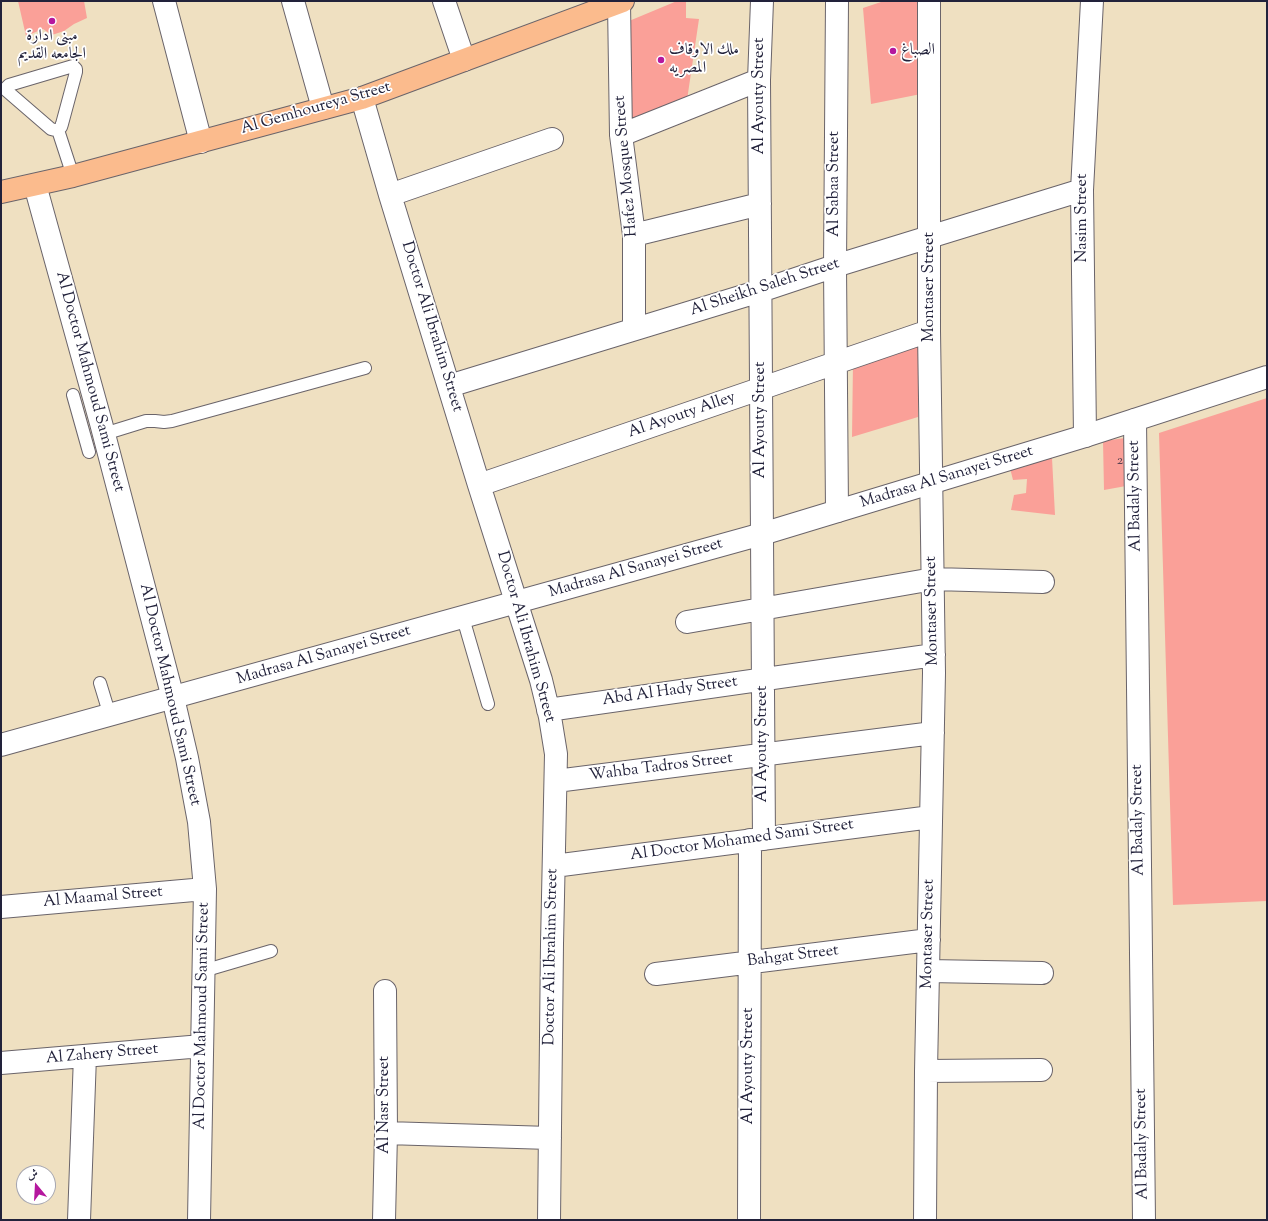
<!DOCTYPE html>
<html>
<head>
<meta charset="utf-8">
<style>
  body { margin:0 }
  #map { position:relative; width:1268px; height:1221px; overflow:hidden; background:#efe0c1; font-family:"Sorts Mill Goudy",Amiri,serif }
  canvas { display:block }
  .frame { position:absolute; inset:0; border:2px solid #22223b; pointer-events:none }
  .north { position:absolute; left:16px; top:1165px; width:40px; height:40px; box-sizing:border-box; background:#fff; border:1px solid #a7a7b1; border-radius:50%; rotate:342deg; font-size:11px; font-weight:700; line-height:16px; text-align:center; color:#22223b }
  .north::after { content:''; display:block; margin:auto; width:14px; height:18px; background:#b5179e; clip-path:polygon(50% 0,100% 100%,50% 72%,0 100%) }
</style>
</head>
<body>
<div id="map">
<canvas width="1268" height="1221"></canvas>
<div class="frame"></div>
<div class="north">ش</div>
</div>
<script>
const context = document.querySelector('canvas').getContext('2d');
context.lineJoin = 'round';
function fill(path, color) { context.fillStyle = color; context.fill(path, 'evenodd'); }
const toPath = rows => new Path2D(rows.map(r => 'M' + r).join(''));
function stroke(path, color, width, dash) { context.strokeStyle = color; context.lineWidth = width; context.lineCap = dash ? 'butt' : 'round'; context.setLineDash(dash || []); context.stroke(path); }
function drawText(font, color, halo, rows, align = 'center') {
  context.font = font + ' "Sorts Mill Goudy",Amiri,serif'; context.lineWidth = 3.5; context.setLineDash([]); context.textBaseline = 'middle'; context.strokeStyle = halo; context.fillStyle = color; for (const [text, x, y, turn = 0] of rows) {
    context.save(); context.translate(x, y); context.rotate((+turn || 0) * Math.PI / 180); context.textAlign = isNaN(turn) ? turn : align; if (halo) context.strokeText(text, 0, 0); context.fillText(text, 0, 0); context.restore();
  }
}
const building = toPath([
  [18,1,84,1,87,18,74,24,64,31,52,35,43,29,26,36],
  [677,1,686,1,686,18,699,19,687,100,628,121,629,21],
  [884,1,918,1,921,94,871,104,863,8],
  [918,344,918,417,852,437,853,363],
  [1267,398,1267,901,1173,905,1159,433],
  [1125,438,1126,486,1104,490,1103,441],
  [1052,458,1055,515,1011,510,1014,495,1026,493,1027,479,1013,480,1010,468,1025,467,1030,460]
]);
const service = toPath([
  [73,66,76,69,76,72,62,124,61,127,58,130,55,130,51,129,7,91,6,88,9,85,73,66],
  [58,130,73,176],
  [73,395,89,452],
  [104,434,146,421,155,421,164,422,172,421,365,368],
  [463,618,488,704],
  [100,683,110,716],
  [203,971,271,951]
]);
const minor = toPath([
  [164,1,201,142],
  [293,1,323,108],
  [444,1,464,60],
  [762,1,759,80,764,839],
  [837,1,835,266,837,511],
  [619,3,621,135,634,235,634,329],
  [362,98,390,195,479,485,541,680,550,717,556,754,552,944,549,1220],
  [621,135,759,80],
  [35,185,101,423,173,698,187,758,199,822,205,889,199,1220],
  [390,195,552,139],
  [634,235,760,204],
  [449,386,760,291,835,266,1082,190],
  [1135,420,1144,1220],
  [1085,436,1082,190,1092,1],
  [479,485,929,331],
  [687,622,933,579,1043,582],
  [548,710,934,655],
  [556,781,933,733],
  [554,866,931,817],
  [1,907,205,889],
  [928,971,1042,973],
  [656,974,929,940],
  [1,1063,202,1046],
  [926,1071,1041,1070],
  [386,1133,550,1138],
  [79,1220,85,1056],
  [384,1220,386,1133,385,991],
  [749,1220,750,840],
  [925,1220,926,1071,934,673,929,331,929,1]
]);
const tertiary = toPath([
  [1,745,762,534,1085,436,1267,377]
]);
const primary = toPath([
  [1,192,73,176,362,98,623,1]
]);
const markers = [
  [52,21,4,"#b5179e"],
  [893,51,4,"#b5179e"],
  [661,60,4,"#b5179e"]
];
const numberNames = [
  ["2",1120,462]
];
const poiNames = [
  ["مبنى ادارة",52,37,"center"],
  ["الجامعه القديم",52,55,"center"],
  ["ملك الاوقاف",669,51],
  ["المصريه",669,69],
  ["الصباغ",901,51]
];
const streetNames = [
  ["Al Ayouty Street",760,96,-90],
  ["Al Gemhoureya Street",316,109,-16],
  ["Hafez Mosque Street",627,166,-95],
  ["Al Sabaa Street",835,184,-90],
  ["Nasim Street",1083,218,-90],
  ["Montaser Street",930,287,-90],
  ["Al Sheikh Saleh Street",765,288,-18],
  ["Doctor Ali Ibrahim Street",431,327,73],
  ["Al Doctor Mahmoud Sami Street",89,382,75],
  ["Al Ayouty Alley",682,416,-19],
  ["Al Ayouty Street",761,420,-90],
  ["Madrasa Al Sanayei Street",947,478,-17],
  ["Al Badaly Street",1136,496,-91],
  ["Madrasa Al Sanayei Street",636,569,-16],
  ["Montaser Street",933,611,-91],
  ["Doctor Ali Ibrahim Street",525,637,74],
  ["Madrasa Al Sanayei Street",324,656,-16],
  ["Abd Al Hady Street",670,692,-8],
  ["Al Doctor Mahmoud Sami Street",169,695,77],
  ["Al Ayouty Street",763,744,-90],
  ["Wahba Tadros Street",661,768,-7],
  ["Al Badaly Street",1139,820,-91],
  ["Al Doctor Mohamed Sami Street",742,841,-8],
  ["Al Maamal Street",103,898,-5],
  ["Montaser Street",929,934,-89],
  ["Doctor Ali Ibrahim Street",552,957,-89],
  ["Bahgat Street",793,957,-7],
  ["Al Doctor Mahmoud Sami Street",203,1016,-89],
  ["Al Zahery Street",102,1055,-5],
  ["Al Ayouty Street",749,1066,-90],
  ["Al Nasr Street",385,1105,-90],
  ["Al Badaly Street",1143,1144,-91]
];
fill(building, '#faa098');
stroke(service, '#6a646a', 14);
stroke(minor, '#6a646a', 24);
stroke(tertiary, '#6a646a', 24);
stroke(primary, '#6a646a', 24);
stroke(service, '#fff', 12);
stroke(minor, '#fff', 22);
stroke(tertiary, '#fff', 22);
stroke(primary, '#fbbb8d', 22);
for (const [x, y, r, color] of markers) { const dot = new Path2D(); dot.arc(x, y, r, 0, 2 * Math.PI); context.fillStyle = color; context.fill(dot); stroke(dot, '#fff', 1.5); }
drawText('14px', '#584252', null, numberNames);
drawText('16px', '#22223b', '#fff', poiNames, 'left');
drawText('16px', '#22223b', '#fff', streetNames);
</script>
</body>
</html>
